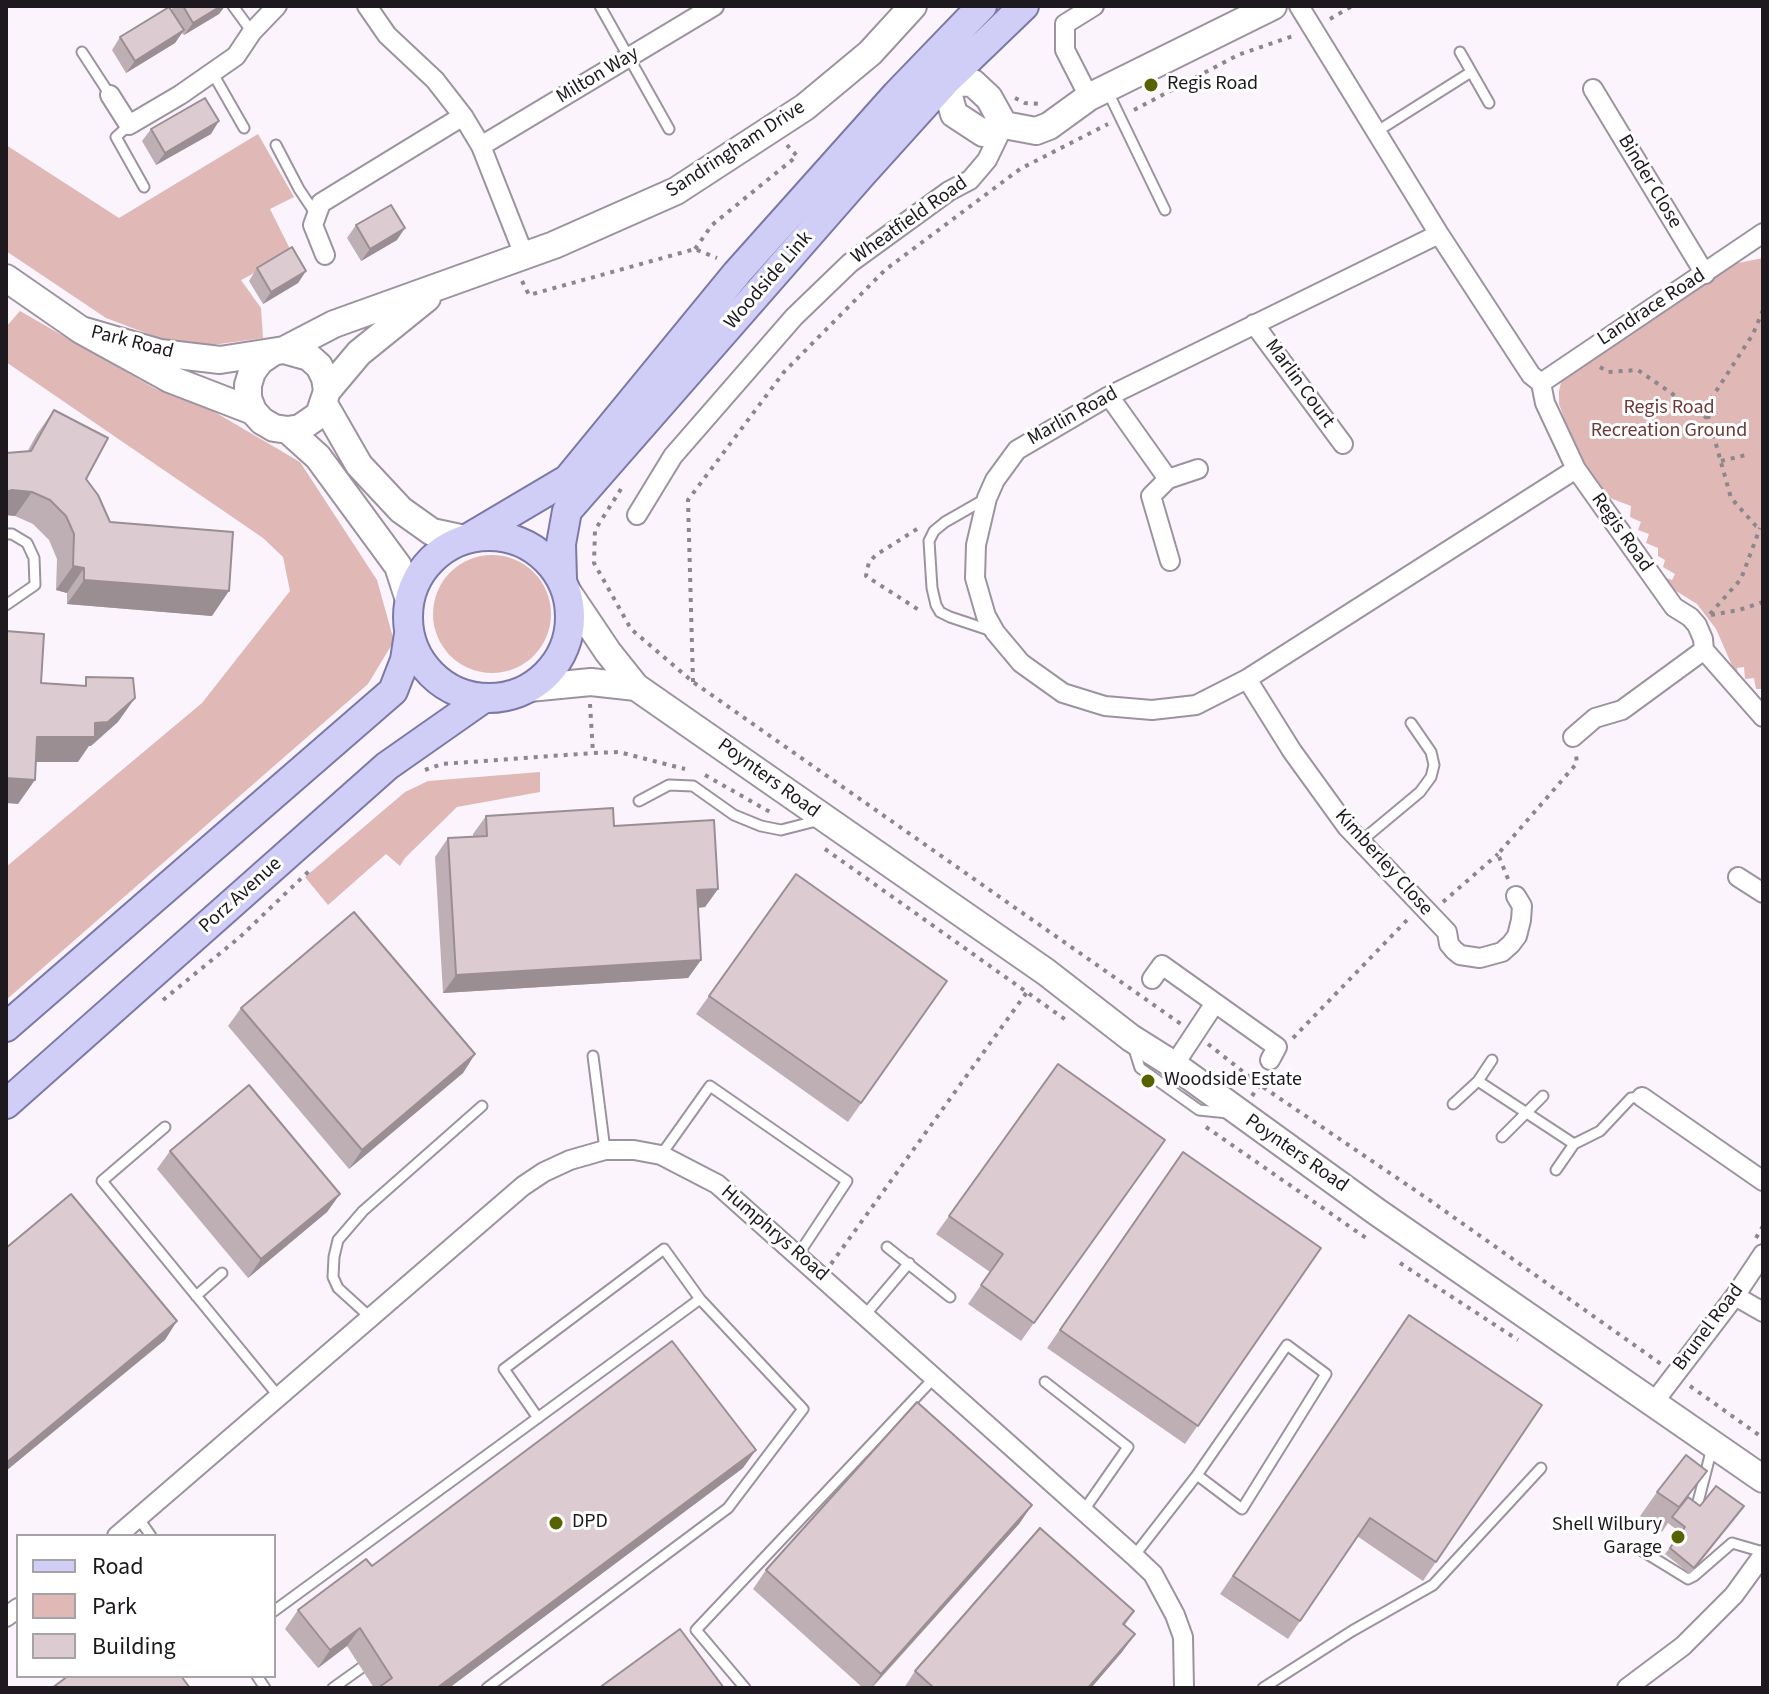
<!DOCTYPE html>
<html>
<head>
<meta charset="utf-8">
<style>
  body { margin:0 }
  #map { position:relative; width:1769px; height:1694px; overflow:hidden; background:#fbf4fd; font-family:"Source Sans 3",sans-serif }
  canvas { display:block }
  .frame { position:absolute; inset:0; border:8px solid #1d191e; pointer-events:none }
  .legend { position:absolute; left:16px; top:1534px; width:260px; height:144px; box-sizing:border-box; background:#fff; border:2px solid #a5a3a5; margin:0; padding:10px 14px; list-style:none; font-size:24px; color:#1d191e }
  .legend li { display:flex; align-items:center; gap:16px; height:40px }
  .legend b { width:40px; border:2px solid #a5a3a5 }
</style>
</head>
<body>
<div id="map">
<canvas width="1769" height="1694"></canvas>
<div class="frame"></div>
<ul class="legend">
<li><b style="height:10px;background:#d0cef7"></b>Road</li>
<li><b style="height:22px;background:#e0b8b6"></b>Park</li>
<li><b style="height:22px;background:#ddcbd2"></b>Building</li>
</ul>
</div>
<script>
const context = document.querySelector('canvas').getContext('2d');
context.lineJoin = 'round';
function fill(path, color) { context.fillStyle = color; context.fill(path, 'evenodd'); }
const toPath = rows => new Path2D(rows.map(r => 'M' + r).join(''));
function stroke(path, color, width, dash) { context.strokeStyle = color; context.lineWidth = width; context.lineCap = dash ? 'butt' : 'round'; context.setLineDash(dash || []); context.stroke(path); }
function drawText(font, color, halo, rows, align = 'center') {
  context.font = font + ' "Source Sans 3",sans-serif'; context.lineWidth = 6; context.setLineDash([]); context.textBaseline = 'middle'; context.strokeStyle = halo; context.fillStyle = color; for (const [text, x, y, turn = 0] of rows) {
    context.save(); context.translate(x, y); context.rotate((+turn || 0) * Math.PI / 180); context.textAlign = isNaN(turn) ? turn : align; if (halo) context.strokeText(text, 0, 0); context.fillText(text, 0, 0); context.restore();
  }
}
const green = toPath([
  [258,134,294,197,270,209,292,253,241,280,261,308,263,338,205,346,180,346,106,318,6,251,6,145,119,218],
  [1763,258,1763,689,1756,689,1754,678,1745,679,1744,667,1737,668,1738,679,1716,629,1697,604,1668,586,1661,576,1672,580,1675,574,1663,567,1665,560,1658,556,1658,548,1646,543,1649,534,1638,530,1641,522,1630,517,1631,506,1610,498,1592,477,1566,423,1559,404,1559,391,1562,378,1733,264],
  [20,311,154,388,213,411,300,462,377,580,394,641,368,684,6,1000,6,867,202,703,290,591,283,557,263,538,6,362,6,327],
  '433 614a59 59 0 1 1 118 0a59 59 0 1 1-118 0Z',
  [540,772,540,792,457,807,405,858,400,866,386,854,328,905,305,877,405,792,428,781]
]);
const path = toPath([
  [1330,19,1352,6],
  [1015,98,1025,103,1041,104],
  [1134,110,1238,55,1296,35],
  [695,249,712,225,797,156,787,145],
  [522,281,529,295,695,249,717,258],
  [1763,310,1753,334,1713,396,1707,412,1731,498,1756,526,1763,529],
  [1600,367,1608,372,1638,370,1707,418],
  [1721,461,1746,455],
  [621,489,595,530,594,563,631,629,693,682,1181,1024],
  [917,529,876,555,869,562,866,576,922,612],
  [1710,614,1741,579,1760,528],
  [1711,615,1739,610,1763,602],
  [693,682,688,500,784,372,885,270,1020,169,1108,124],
  [590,704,593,753,619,752,685,769],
  [425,770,442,764,593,753],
  [705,775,770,812],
  [825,849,1066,1020],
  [1508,879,1498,854,1577,763,1576,755],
  [1443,902,1498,854],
  [163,1000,240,937,309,871],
  [1293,1038,1409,918],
  [1208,1044,1260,1085,1428,1199,1661,1364],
  [1252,1096,1265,1077],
  [1206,1127,1369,1240],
  [1756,1238,1763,1226],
  [1400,1263,1518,1340],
  [831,1264,1027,992],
  [1690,1386,1763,1438]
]);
const lane = toPath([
  [233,6,252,32],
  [600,6,669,129],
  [82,52,110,95],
  [1460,52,1489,103],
  [212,72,244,128],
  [1108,92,1165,210],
  [129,125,116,137,144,187],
  [1376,132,1471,72],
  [276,145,299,189,315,213],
  [987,498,945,522,934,531,929,541,932,588,936,605,940,612,950,617,992,631],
  [6,534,12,534,27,543,34,558,35,585,6,605],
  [639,801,669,785,693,786,734,815,761,826,781,830,820,820],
  [1360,842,1420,792,1431,777,1434,765,1431,752,1411,723],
  [1133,1046,1140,1068,1199,1110,1228,1113],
  [593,1056,605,1150],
  [1478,1081,1492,1060],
  [1453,1104,1478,1081,1574,1144,1600,1131,1631,1098,1642,1097],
  [165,1127,102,1181,280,1398],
  [1502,1137,1543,1096],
  [661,1155,710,1086,847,1181,798,1255],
  [1556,1170,1574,1144],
  [887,1247,950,1297],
  [196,1296,222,1273],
  [865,1315,909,1263],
  [371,1318,338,1288,333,1277,334,1257,338,1240,363,1211,482,1106],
  [1045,1382,1128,1447,1084,1510],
  [538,1418,504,1369,664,1249,700,1299],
  [1707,1513,1698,1502,1712,1448],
  [139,1519,151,1536],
  [1639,1549,1688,1579,1694,1576,1732,1543,1763,1552],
  [1134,1556,1197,1475,1287,1345,1326,1374,1242,1509,1197,1475],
  [274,1611,700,1299,803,1409,728,1508,487,1688],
  [257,1676,265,1688],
  [333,1688,361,1668],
  [745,1688,696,1630,934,1378],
  [1263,1688,1352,1631,1433,1585,1541,1468]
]);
const street = toPath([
  [367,6,387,35,435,80,463,116,481,146,524,255],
  [1299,6,1439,234,1531,375,1541,383,1545,403,1576,469,1674,607,1690,617,1697,625,1703,639,1704,650,1763,717],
  [1593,89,1705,274],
  [110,95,129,125,180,95,236,56,252,32,277,6],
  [1089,97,1065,50,1065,24,1094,6],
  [481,146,714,6],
  [1439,234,1109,396,1017,450,995,480,987,498,976,545,975,578,986,616,995,632,1021,663,1063,693,1105,706,1152,710,1196,705,1247,679,1576,469],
  [325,255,313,225,321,203,463,116],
  [1254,324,1343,444],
  [1541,383,1763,233],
  [1109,396,1168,479,1151,496,1170,561],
  [1168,479,1198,469],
  [637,515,673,456,794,317,850,263,949,191,970,180,987,160,1004,125],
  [1247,679,1292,751,1347,827,1447,932,1449,944,1454,950,1460,955,1480,958,1502,952,1511,944,1517,936,1521,920,1522,906,1516,896],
  [1573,737,1595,718,1622,710,1704,650],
  [1738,877,1763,893],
  [1152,979,1162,965,1277,1047,1270,1060],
  [1174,1065,1215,1003],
  [1642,1097,1763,1181],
  [1735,1296,1763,1312],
  [1654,1402,1735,1296,1763,1254],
  [117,1536,523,1186,544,1172,570,1160,605,1150,634,1150,661,1155,717,1184,1134,1556,1153,1574,1175,1615,1183,1637,1184,1688],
  [6,1617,18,1608],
  [1627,1688,1683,1646,1734,1595,1763,1555]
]);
const secondary = toPath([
  [931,70,945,82,954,114,983,133,1004,125],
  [945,82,973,83,989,98,1004,125],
  [1004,125,1036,131,1049,126,1089,97,1273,6],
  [6,278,81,330,170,379,253,411],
  [81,330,160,353,220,360,284,350,309,357,319,366,325,378,327,391,319,415,300,428,288,430,274,428,262,421,253,411,248,398,248,385,252,372,260,361,272,353],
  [284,350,334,324,554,245,676,191,805,107,870,53,913,6],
  [327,391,359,353,427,298],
  [324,404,359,465,401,510,432,532,465,539],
  [288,430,318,457,398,566,409,600],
  [565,588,608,652,636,687,1046,972,1131,1038,1174,1065,1377,1212,1763,1479],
  [529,688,591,682,636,687]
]);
const primary = toPath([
  '408 617a81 81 0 1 1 162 0a81 81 0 1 1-162 0Z',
  [470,537,568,479,737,273,897,94,982,6],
  [562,579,561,544,567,511,862,174,945,82,1024,6],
  [6,1027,393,691,405,660,409,634],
  [6,1104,387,766,484,698]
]);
const wall = toPath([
  [174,6,225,6,219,14,184,35,182,33,175,43,126,73,112,50,120,37,171,10],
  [151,129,211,134,156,165,142,141],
  [356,225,397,240,361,261,347,238],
  [257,268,306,271,298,283,263,304,249,281],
  [54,410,86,479,110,522,212,616,67,604,67,593,56,590,57,559,49,540,33,524,15,516,6,515,6,453,27,452,37,434],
  [486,816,614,826,718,889,705,907,698,908,701,960,688,978,443,993,435,857,448,838,473,837,473,834],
  [796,874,947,981,848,1122,696,1014],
  [241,1008,475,1054,463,1073,349,1169,228,1026],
  [1058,1064,1165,1140,1021,1341,968,1304,990,1272,936,1234],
  [170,1151,340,1194,327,1212,248,1278,157,1169],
  [1183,1152,1321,1248,1185,1444,1047,1348],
  [1409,1315,1542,1405,1423,1581,1357,1536,1288,1639,1220,1594],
  [743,1468,449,1688,374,1688,347,1646,318,1668,285,1629,298,1610,372,1566],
  [1657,1492,1688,1497,1700,1506,1744,1506,1690,1574,1665,1554,1681,1533,1668,1523,1662,1532,1640,1516],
  [1032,1505,1019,1524,872,1688,863,1688,753,1589,766,1570],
  [1134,1611,1125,1625,1135,1634,1122,1652,1091,1688,904,1688,915,1671]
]);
const shadedWall = toPath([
  [221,6,225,6,219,14,184,35,193,23],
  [184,30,175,43,126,73,135,61],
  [219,121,211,134,156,165,165,153],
  [405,228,397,240,361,261,370,249],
  [306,271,298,283,263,304,271,292],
  [12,490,32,492,15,516,6,515,6,492],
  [73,566,84,568,67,593,56,590],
  [84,580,229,591,212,616,67,604],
  [135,698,118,722,91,746,89,746,78,762,20,762,37,737,95,723],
  [6,778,35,780,18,804,6,803],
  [718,889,705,907,684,909,697,890],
  [701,960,688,978,443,993,456,975],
  [475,1054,463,1073,349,1169,362,1150],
  [340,1194,327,1212,248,1278,261,1259],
  [177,1321,165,1340,6,1471,6,1463],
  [756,1450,743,1468,449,1688,437,1688],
  [1032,1505,1019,1524,871,1688,881,1674],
  [360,1628,347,1646,318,1668,330,1650],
  [1135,1634,1122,1652,1091,1688,1088,1688]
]);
const building = toPath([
  [183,6,221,6,193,23,183,6],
  [169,7,184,30,135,61,120,37,169,7],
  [205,98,219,121,165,153,151,129,205,98],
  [391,205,405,228,370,249,356,225,391,205],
  [292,247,306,271,271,292,257,268,292,247],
  [54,410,108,438,86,479,98,495,110,522,233,532,229,591,84,580,84,568,73,566,74,534,66,516,50,500,32,492,12,490,6,492,6,453,31,451,54,410],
  [6,631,44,634,41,683,86,686,86,677,133,678,135,698,108,722,95,723,95,737,37,737,35,780,6,778,6,631],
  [613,808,614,826,714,820,718,889,697,890,701,960,456,975,448,838,487,836,486,816,613,808],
  [796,874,947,981,861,1103,709,996,796,874],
  [354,912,475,1054,362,1150,241,1008,354,912],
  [1058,1064,1165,1140,1034,1323,981,1285,1003,1254,949,1216,1058,1064],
  [249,1085,340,1194,261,1259,170,1151,249,1085],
  [1183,1152,1321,1248,1198,1426,1060,1330,1183,1152],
  [71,1194,177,1321,6,1463,6,1248,71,1194],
  [1409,1315,1542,1405,1436,1562,1370,1518,1300,1621,1233,1576,1409,1315],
  [672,1341,756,1450,437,1688,378,1688,392,1678,360,1628,330,1650,298,1610,366,1559,372,1566,672,1341],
  [917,1402,1032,1505,881,1674,766,1570,917,1402],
  [1686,1455,1707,1471,1679,1507,1657,1492,1686,1455],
  [1716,1486,1744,1506,1694,1568,1670,1548,1685,1527,1672,1517,1688,1497,1700,1506,1716,1486],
  [1040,1528,1134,1611,1123,1624,1135,1634,1088,1688,934,1688,915,1671,1040,1528],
  [680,1629,724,1688,599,1688,680,1629],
  [68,1676,181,1676,190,1688,52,1688,68,1676]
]);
const markers = [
  [1151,85,8,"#576201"],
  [1148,1081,8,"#576201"],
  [556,1523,8,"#576201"],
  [1678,1537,8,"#576201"]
];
const streetNames = [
  ["Milton Way",598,76,-31],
  ["Sandringham Drive",736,150,-33],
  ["Binder Close",1649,182,59],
  ["Wheatfield Road",910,221,-35],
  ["Woodside Link",769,281,-49],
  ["Landrace Road",1652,308,-33],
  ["Park Road",132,343,14],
  ["Marlin Court",1299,384,54],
  ["Marlin Road",1073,417,-29],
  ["Regis Road",1621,533,55],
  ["Poynters Road",768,779,36],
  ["Kimberley Close",1383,863,48],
  ["Porz Avenue",241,896,-42],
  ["Poynters Road",1296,1154,35],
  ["Humphrys Road",774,1234,41],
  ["Brunel Road",1709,1328,-53]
];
const poiNames = [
  ["Regis Road",1167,85],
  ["Woodside Estate",1164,1081],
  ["DPD",572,1523],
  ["Shell Wilbury",1662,1526,"right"],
  ["Garage",1662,1549,"right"]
];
const parkNames = [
  ["Regis Road",1669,409],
  ["Recreation Ground",1669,432]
];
fill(green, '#e0b8b6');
stroke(lane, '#9d93a0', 13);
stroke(street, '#9d93a0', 22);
stroke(secondary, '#9d93a0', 30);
stroke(primary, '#7d79a7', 32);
stroke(path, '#8c868d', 4, [4, 6]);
stroke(lane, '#fff', 9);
stroke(street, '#fff', 18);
stroke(secondary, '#fff', 26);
stroke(primary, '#d0cef7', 28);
fill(wall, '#beafb5');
fill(shadedWall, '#9b8e93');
fill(building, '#ddcbd2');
stroke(building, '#9b8e93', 2);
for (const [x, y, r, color] of markers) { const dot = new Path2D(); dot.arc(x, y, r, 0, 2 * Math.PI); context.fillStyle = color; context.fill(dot); stroke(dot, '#fff', 3); }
drawText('20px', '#1d191e', '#fff', streetNames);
drawText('20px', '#1d191e', '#fff', poiNames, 'left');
drawText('20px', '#6f3837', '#fff', parkNames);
</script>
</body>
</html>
